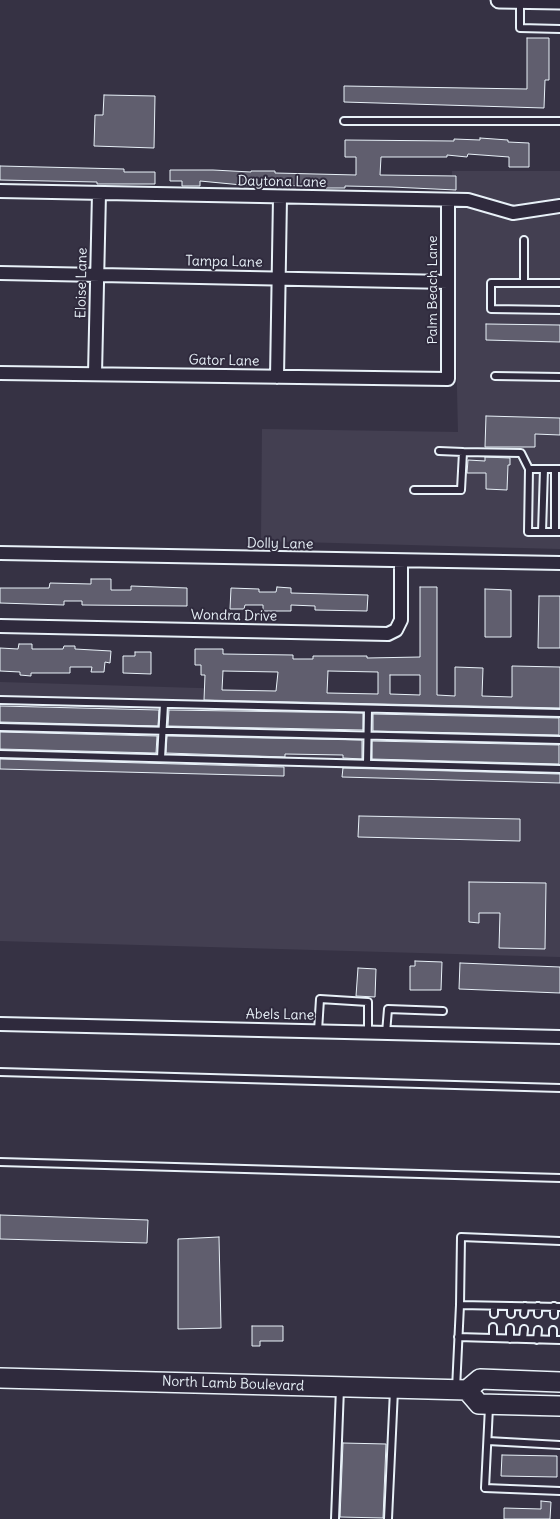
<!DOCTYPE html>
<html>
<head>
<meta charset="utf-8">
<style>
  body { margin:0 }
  canvas { display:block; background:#363244 }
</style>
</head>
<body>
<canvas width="560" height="1519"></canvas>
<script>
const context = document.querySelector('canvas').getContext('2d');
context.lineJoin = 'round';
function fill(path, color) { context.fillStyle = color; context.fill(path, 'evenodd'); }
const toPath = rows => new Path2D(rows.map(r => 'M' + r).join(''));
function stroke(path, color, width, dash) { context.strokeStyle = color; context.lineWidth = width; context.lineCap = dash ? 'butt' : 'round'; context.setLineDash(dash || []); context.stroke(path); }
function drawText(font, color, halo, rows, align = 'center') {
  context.font = font + ' Delius,sans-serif'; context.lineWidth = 4; context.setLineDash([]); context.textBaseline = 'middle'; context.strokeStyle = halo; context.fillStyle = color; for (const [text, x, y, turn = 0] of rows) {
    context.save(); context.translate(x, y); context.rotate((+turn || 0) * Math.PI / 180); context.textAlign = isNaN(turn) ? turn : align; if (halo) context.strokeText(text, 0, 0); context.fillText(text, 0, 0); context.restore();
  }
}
const built = toPath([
  [452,171,560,171,560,549,261,541,262,429,458,432],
  [0,682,560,699,560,957,0,941]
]);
const building = toPath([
  [527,38,549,38,549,80,545,80,544,108,344,102,344,86,527,89,527,38],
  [104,95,155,96,154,148,94,146,95,115,103,115,104,95],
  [480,138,508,140,508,142,529,143,529,167,509,167,509,157,468,154,467,157,447,155,447,157,381,157,380,175,456,176,456,190,392,187,345,186,345,188,326,188,326,186,242,185,200,181,200,186,182,186,182,181,170,181,170,170,213,170,251,172,251,171,275,171,275,173,356,175,356,157,345,157,345,140,454,141,454,139,480,140,480,138],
  [0,166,124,169,124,172,155,172,155,184,97,184,97,182,0,180,0,166],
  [486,324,560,325,560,342,486,340,486,324],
  [486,416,560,418,560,435,535,434,535,447,485,447,486,416],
  [485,457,510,458,510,465,508,465,507,490,486,489,486,473,467,473,468,460,485,461,485,457],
  [91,579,111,579,111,590,131,590,131,586,187,588,187,606,82,605,82,601,64,601,64,605,0,603,0,588,49,588,50,583,91,584,91,579],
  [277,587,291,588,291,593,368,595,367,611,315,610,315,606,291,605,291,611,263,611,263,605,245,605,244,609,230,609,231,588,259,589,259,592,276,592,277,587],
  [420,587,437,587,437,695,455,696,455,667,483,668,482,696,512,697,512,666,560,667,560,708,204,700,205,675,201,675,201,665,195,665,195,649,223,649,223,654,293,655,293,659,313,659,313,656,367,656,367,658,420,657,420,587],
  [223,671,278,672,276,691,222,690,223,671],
  [328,671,378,672,378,694,327,693,328,671],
  [390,675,420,675,420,695,390,694,390,675],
  [485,589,511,590,511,637,485,637,485,589],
  [539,596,560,596,560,648,538,648,539,596],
  [19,644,32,644,32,649,63,649,64,646,75,646,75,649,111,651,110,663,105,662,104,672,91,672,92,667,70,667,70,673,31,673,31,676,20,675,20,672,0,671,0,648,18,649,19,644],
  [135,652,151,652,151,674,123,673,123,656,135,656,135,652],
  [0,706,159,710,158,726,0,722,0,706],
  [169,710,363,713,363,730,168,726,169,710],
  [373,714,559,718,559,735,373,731,373,714],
  [0,732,157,736,156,753,0,749,0,732],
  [167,736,362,740,362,759,343,758,343,755,285,754,285,757,166,753,167,736],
  [372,741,559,745,559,764,372,759,372,741],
  [0,759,284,767,284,776,0,769,0,759],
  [343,768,559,774,560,774,560,783,342,777,343,768],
  [359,816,520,819,520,841,358,837,359,816],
  [469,882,546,883,545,949,499,948,500,913,479,913,479,923,469,922,469,882],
  [415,961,442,962,441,990,410,990,410,966,415,966,415,961],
  [460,963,560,967,560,993,459,989,460,963],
  [358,968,376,969,375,997,356,996,358,968],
  [0,1215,148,1220,147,1243,0,1239,0,1215],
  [219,1237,221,1328,178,1329,178,1239,219,1237],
  [252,1326,283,1326,283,1341,260,1341,260,1346,252,1346,252,1326],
  [343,1443,386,1444,383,1518,340,1517,343,1443],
  [502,1455,557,1456,557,1477,501,1476,502,1455],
  [541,1501,551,1502,550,1519,504,1519,504,1508,541,1509,541,1501]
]);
const service = toPath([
  [520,1,520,28,560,29],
  [344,121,560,121],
  [524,283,524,240],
  [560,283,491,283,491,309,560,310],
  [495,376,560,377],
  [439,451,463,452],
  [560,469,529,469,528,532,560,532],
  [414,490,461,490,463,452,521,453,529,469],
  [542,532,544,469],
  [555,532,555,469],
  [0,700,560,713],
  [0,727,560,740],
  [0,754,560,769],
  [161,758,164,704],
  [367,764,368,709],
  [318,1031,320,999,368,1002,368,1032],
  [386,1033,388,1009,443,1011],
  [0,1072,560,1088],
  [0,1162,560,1178],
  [460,1305,560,1307],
  [554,1306,554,1315],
  [494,1314,494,1306],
  [511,1314,511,1306],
  [524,1314,525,1306],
  [538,1314,538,1306],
  [458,1337,560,1340],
  [493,1338,493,1327],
  [510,1339,510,1328],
  [523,1339,524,1329],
  [537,1340,538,1330],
  [553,1340,553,1330],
  [456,1389,460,1305,461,1237,560,1241],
  [489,1407,485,1488,560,1491],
  [488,1441,560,1445],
  [335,1519,340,1388],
  [388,1519,394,1390]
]);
const minor = toPath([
  [0,191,468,200,513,213,560,206],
  [0,273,448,282],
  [0,373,448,379,448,200],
  [95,374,99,193],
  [277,377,280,197],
  [0,553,560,563],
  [0,626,388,634,396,630,401,620,401,561],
  [0,1024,560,1037]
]);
const tertiary = toPath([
  [499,0,560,1]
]);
const primary = toPath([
  [0,1378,467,1390,480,1379,560,1382],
  [467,1390,479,1404,560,1406]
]);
const streetNames = [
  ["Daytona Lane",282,182,1],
  ["Tampa Lane",224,262,1],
  ["Eloise Lane",82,283,-89],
  ["Palm Beach Lane",433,290,-90],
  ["Gator Lane",224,361,1],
  ["Dolly Lane",280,544,1],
  ["Wondra Drive",234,616,1],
  ["Abels Lane",280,1015,1],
  ["North Lamb Boulevard",233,1384,2]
];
fill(built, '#433f51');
fill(building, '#605e6e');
stroke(building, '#e8f1f8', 1);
stroke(service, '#e8f1f8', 10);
stroke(minor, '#e8f1f8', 16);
stroke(tertiary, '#e8f1f8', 19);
stroke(primary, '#e8f1f8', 22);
stroke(service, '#2f2a3d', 6);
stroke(minor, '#2f2a3d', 12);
stroke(tertiary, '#2f2a3d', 15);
stroke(primary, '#2f2a3d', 19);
drawText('14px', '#e8f1f8', '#2f2a3d', streetNames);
</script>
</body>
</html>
